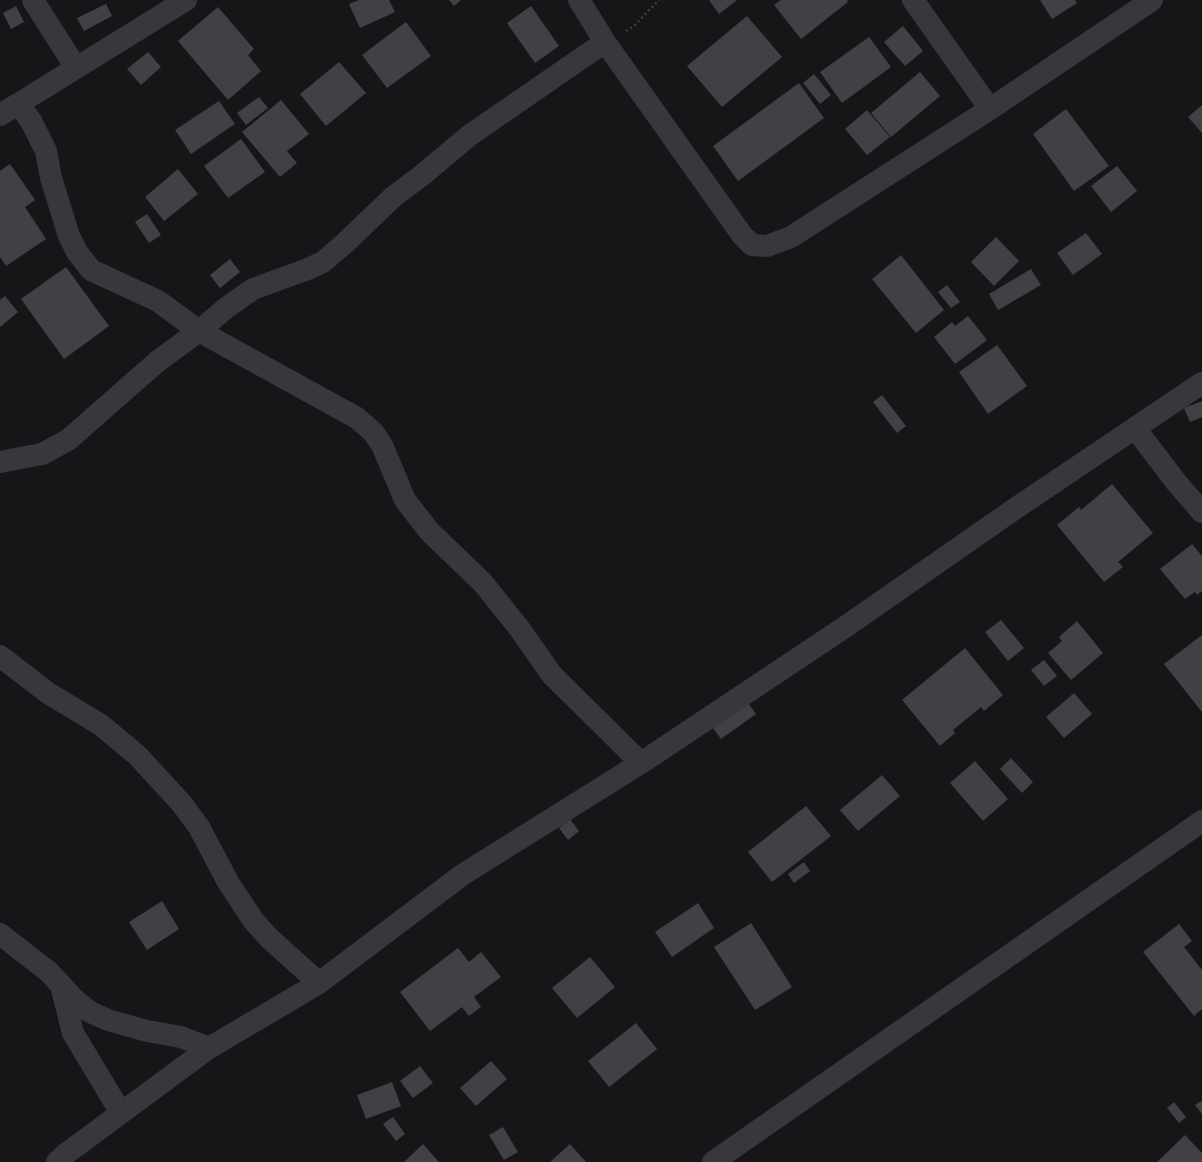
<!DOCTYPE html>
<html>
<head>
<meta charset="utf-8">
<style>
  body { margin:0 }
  canvas { display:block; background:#161618 }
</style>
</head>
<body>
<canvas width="1202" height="1162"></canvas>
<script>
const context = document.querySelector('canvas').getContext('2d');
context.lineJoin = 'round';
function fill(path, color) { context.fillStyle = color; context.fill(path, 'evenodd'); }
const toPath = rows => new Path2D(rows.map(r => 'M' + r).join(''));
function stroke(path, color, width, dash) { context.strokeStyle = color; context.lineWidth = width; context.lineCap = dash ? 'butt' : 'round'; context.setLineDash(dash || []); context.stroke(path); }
const building = toPath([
  [359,0,389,0,395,12,360,28,349,4],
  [449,0,461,0,454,6],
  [709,0,737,0,719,14],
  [781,0,847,0,848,2,801,39,774,5],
  [1040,0,1075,0,1077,3,1052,19],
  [106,4,112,16,84,31,77,18],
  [16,6,24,22,11,29,3,13],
  [531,6,559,46,535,63,507,23],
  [218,7,254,49,248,55,261,71,228,100,178,41],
  [747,16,782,57,722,107,687,66],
  [406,22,431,56,387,88,362,55],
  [903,26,923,51,905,66,884,42],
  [869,37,891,67,842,103,820,72],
  [148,52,161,67,141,85,127,69],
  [339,62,366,93,326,126,300,94],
  [920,72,940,96,891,137,871,113],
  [814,74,831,95,820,104,803,83],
  [799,83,824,118,738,181,713,146],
  [259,97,268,108,246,125,237,113],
  [281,100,309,134,287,151,297,163,280,177,242,132],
  [219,101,235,124,191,154,175,130],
  [1202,105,1202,133,1188,117],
  [1066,109,1109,166,1074,191,1033,134],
  [867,110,890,137,867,155,845,129],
  [241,139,265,172,228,198,204,166],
  [10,164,35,200,25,207,46,239,6,266,0,257,0,171],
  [1117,166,1137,191,1111,212,1091,186],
  [178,169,198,194,164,221,145,197],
  [147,214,161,235,149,243,135,222],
  [1086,233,1102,254,1073,275,1057,253],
  [996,237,1019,261,994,286,971,262],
  [901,255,944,310,916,333,872,279],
  [230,259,240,272,220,288,210,275],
  [66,267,109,326,64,359,21,299],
  [1031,269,1041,285,998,310,989,294],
  [947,285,960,302,951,308,938,292],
  [5,296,18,312,0,327,0,300],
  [968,316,987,340,955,364,934,337,952,322,955,326],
  [997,345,1027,386,988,414,959,372],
  [882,395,906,426,897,433,873,402],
  [1202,401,1202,417,1190,422,1184,408],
  [1112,484,1153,533,1118,562,1123,567,1104,582,1057,525,1079,507,1081,510],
  [1192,544,1202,556,1202,591,1197,595,1195,592,1185,599,1160,569],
  [1001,620,1024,648,1008,661,985,632],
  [1077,621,1103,653,1071,680,1048,653,1062,641,1059,637],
  [1202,635,1202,712,1164,664],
  [965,648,1003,695,984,711,981,707,953,730,955,733,940,746,902,700],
  [1044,660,1057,676,1044,686,1031,670],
  [1074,693,1092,714,1064,738,1046,717],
  [748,703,756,714,721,739,713,728],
  [1011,758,1033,782,1022,793,1000,769],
  [975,761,1008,799,983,821,950,783],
  [882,775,900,796,858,831,840,810],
  [806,806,831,836,772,882,748,852],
  [570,819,579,831,568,840,559,828],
  [804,862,810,871,794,883,788,874],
  [162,901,179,929,147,950,129,922],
  [698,903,714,928,672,957,655,932],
  [751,923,792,987,755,1010,714,947],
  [1179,924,1192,941,1184,947,1202,970,1202,1009,1194,1016,1143,952],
  [458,948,469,962,481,952,501,977,474,997,481,1007,469,1016,462,1007,430,1031,400,992],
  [590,957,615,987,577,1018,552,988],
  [636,1023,657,1049,609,1087,588,1061],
  [491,1061,507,1079,476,1106,460,1088],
  [420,1066,433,1083,413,1098,400,1081],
  [392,1082,401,1106,366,1119,357,1095],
  [1201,1101,1202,1102,1202,1114,1195,1105],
  [1174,1102,1186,1117,1179,1123,1167,1108],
  [393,1117,405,1134,396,1141,383,1124],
  [503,1127,518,1152,504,1160,489,1135],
  [1185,1135,1202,1153,1202,1162,1157,1162],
  [423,1144,439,1162,404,1162],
  [570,1144,586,1162,550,1162]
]);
const path = toPath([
  [626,31,634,26,659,0]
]);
const street = toPath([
  [33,0,76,68],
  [186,0,18,104,31,121,46,151,51,178,69,236,77,252,91,270,158,301,199,331,357,418,373,432,382,445,405,500,429,531,483,583,519,628,552,675,641,763],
  [579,0,605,42,742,235,752,245,767,246,791,237,990,109,1152,0],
  [913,0,990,109],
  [0,115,18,104],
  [1135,428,1176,482,1202,512],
  [0,462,42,454,68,440,158,361,199,331,226,308,253,289,308,269,323,262,345,243,393,197,421,176,470,135,605,42],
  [0,656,48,693,101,725,138,756,182,804,199,827,228,882,253,920,268,937,319,983],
  [0,934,49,972,74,999,90,1012,108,1020,147,1031,181,1037,209,1048],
  [61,985,73,1033,121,1113],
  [57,1162,67,1153,209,1048,319,983,462,875,641,763,845,627,1016,508,1202,383],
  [713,1162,1202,821]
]);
fill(building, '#404145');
stroke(path, '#3d3f44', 2.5, [2, 3]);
stroke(street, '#37383d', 22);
</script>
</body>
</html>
